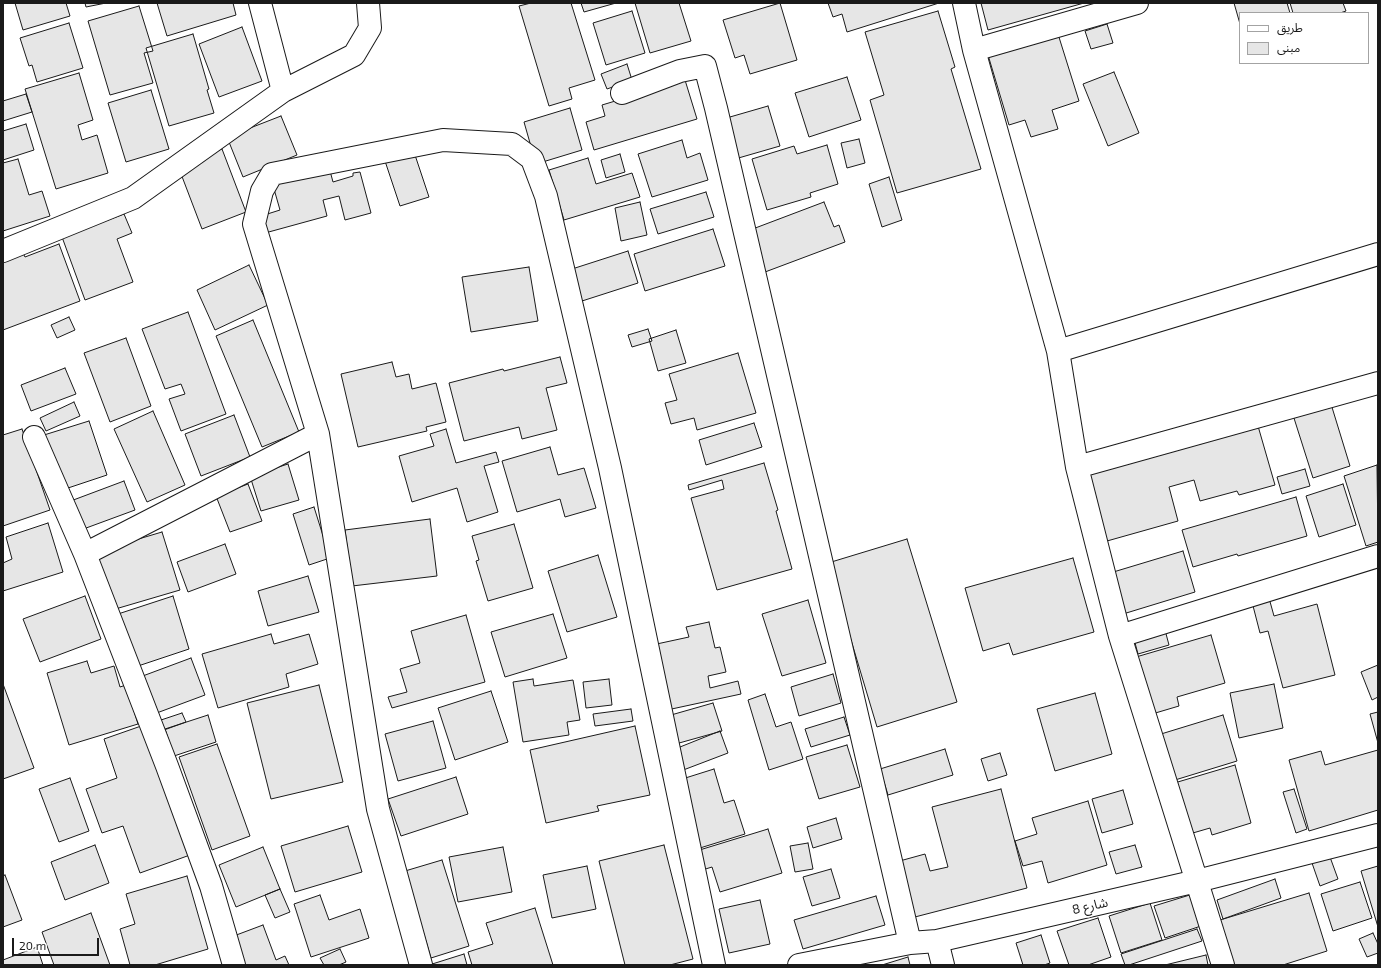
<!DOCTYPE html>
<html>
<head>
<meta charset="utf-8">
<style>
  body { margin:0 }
  #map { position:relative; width:1381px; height:968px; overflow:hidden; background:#fff; font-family:"Exo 2","Noto Sans Arabic",sans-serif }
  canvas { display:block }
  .frame { position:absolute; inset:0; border:4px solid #1a1a1a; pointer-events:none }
  .legend { position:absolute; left:1239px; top:12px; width:130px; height:52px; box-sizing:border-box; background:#fff; border:1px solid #a3a3a3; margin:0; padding:5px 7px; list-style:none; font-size:12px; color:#1a1a1a }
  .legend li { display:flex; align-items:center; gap:8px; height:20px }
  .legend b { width:20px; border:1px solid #a3a3a3 }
  .scale { position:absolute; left:12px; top:938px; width:87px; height:18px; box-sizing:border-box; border:2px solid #1a1a1a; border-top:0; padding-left:5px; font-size:12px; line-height:14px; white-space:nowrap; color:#1a1a1a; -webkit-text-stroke:3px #fff; paint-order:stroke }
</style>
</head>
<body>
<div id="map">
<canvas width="1381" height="968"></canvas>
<div class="frame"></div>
<ul class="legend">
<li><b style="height:5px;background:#fff"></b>طريق</li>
<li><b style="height:11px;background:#e6e6e6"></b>مبنى</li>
</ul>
<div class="scale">20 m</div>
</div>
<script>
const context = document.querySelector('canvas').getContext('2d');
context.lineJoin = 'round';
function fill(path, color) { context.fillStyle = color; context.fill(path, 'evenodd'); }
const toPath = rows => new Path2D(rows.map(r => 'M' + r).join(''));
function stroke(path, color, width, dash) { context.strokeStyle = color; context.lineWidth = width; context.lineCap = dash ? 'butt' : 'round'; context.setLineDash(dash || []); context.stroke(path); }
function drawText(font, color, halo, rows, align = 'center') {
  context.font = font + ' "Exo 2","Noto Sans Arabic",sans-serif'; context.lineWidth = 3; context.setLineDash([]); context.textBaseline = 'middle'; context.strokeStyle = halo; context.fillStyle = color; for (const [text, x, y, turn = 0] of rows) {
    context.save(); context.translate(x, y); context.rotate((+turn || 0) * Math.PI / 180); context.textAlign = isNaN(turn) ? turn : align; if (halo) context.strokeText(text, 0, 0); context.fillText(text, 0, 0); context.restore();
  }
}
const building = toPath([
  [15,3,66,3,70,16,23,30,15,3],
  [85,3,106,3,86,7,85,3],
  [157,3,233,3,236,15,167,36,157,3],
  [531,3,571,3,595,80,569,88,572,99,549,106,519,6,531,3],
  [581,3,616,3,584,12,581,3],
  [635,3,679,3,691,41,650,53,635,3],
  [780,3,797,60,750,74,744,55,735,58,723,20,780,3],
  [828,3,939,3,847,32,842,14,833,17,828,3],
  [981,3,1084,3,988,30,981,3],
  [1234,3,1287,3,1290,13,1240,13,1240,24,1234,3],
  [1290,3,1343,3,1346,11,1340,13,1293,13,1290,3],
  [139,6,153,51,144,53,153,83,110,95,88,21,139,6],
  [632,11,645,53,606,65,593,23,632,11],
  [938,11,955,67,951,69,981,169,897,193,870,100,884,95,865,32,938,11],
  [69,23,83,68,37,82,32,65,29,66,20,38,69,23],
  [1107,24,1113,43,1091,49,1085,31,1107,24],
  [242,27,262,81,219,97,199,44,242,27],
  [193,34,209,89,207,90,214,113,169,126,146,48,193,34],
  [1058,34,1079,101,1052,110,1058,129,1031,137,1025,120,1009,125,988,55,1058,34],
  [627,64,632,80,607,89,601,74,627,64],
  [1114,72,1139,133,1108,146,1083,84,1114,72],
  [79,73,93,120,78,125,82,140,97,135,108,173,56,189,25,89,79,73],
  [847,77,861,120,809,137,795,93,847,77],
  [685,80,697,119,594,150,586,122,605,116,602,105,685,80],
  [151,90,169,149,126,162,108,103,151,90],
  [26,94,32,112,3,121,3,101,26,94],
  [768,106,780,146,735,159,723,119,768,106],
  [570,108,582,150,536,164,524,122,570,108],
  [281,116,297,155,243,177,227,137,281,116],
  [26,124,34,150,3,160,3,131,26,124],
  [859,139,865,163,847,168,841,143,859,139],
  [682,140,687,158,700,153,708,180,652,197,638,154,682,140],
  [827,145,838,184,810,193,811,197,767,210,752,159,794,146,797,154,827,145],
  [222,149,246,212,202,229,178,166,222,149],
  [413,149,429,197,400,206,384,158,413,149],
  [620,154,625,172,606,178,601,160,620,154],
  [588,158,596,184,632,173,640,197,564,220,549,170,588,158],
  [18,159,29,195,42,191,50,216,3,231,3,163,18,159],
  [329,167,333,182,353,176,353,173,360,172,371,213,345,220,339,196,323,200,327,216,265,233,261,216,280,210,272,182,329,167],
  [889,177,902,220,882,227,869,184,889,177],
  [706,192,714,217,658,234,650,209,706,192],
  [640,202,647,235,621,241,615,208,640,202],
  [824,202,834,227,839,225,845,242,765,272,750,230,824,202],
  [124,214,132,233,117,239,133,282,85,300,62,237,124,214],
  [713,229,725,266,645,291,634,254,713,229],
  [59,244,80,301,3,330,3,261,23,253,25,257,59,244],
  [628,251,638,283,582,301,572,269,628,251],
  [249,265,268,305,215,330,197,290,249,265],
  [529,267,538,321,471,332,462,277,529,267],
  [188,312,226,414,181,431,169,399,185,394,181,384,165,389,142,329,188,312],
  [69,317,75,330,57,338,51,325,69,317],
  [253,320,299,432,262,447,216,336,253,320],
  [648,329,652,341,632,347,628,335,648,329],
  [676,330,686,363,658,371,649,339,676,330],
  [126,338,151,406,110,422,84,353,126,338],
  [738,353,756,413,697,430,694,418,671,424,665,403,677,400,669,374,738,353],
  [560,357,567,383,546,388,557,430,522,439,519,427,464,441,449,383,503,369,504,371,560,357],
  [392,362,396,377,409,374,412,389,436,383,446,422,426,427,427,431,358,447,341,374,392,362],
  [65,368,76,394,31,411,21,385,65,368],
  [74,402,80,416,46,431,40,418,74,402],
  [1331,404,1350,466,1313,478,1293,415,1331,404],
  [153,411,185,485,147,502,114,429,153,411],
  [234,415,250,457,201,476,185,434,234,415],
  [89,421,107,475,62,490,44,435,89,421],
  [754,423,762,447,706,465,699,440,754,423],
  [1258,426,1275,485,1239,495,1237,491,1200,501,1194,480,1169,487,1178,521,1107,541,1087,475,1258,426],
  [22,429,50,510,3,526,3,435,22,429],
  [446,429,456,463,496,452,499,462,484,466,498,512,467,522,457,488,412,502,399,456,434,446,430,434,446,429],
  [550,447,558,475,584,468,596,508,565,517,560,499,517,512,502,461,550,447],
  [764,463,778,510,776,511,792,569,717,590,691,498,724,489,722,480,689,490,688,485,764,463],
  [288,464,299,500,261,511,250,476,288,464],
  [1377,465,1378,542,1366,546,1344,476,1377,465],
  [1305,469,1310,486,1282,494,1277,477,1305,469],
  [124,481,135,510,78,531,68,502,124,481],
  [248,484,262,521,230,532,216,496,248,484],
  [1343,484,1356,525,1319,537,1306,496,1343,484],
  [1296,497,1307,536,1238,556,1237,554,1193,567,1182,530,1296,497],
  [314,507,330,558,309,565,293,514,314,507],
  [430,519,437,576,352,586,345,530,430,519],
  [48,523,63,572,3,591,3,563,12,559,6,537,48,523],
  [514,524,533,588,488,601,476,561,479,560,472,536,514,524],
  [162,532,180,590,112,610,95,552,162,532],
  [907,539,957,702,877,727,828,563,907,539],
  [225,544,236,574,188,592,177,562,225,544],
  [1183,551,1195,592,1123,614,1110,573,1183,551],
  [598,555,617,617,567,632,548,571,598,555],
  [1073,558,1094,632,1013,655,1009,643,983,651,965,588,1073,558],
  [308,576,319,612,268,626,258,591,308,576],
  [85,596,101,639,40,662,23,619,85,596],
  [173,596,189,649,135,667,118,614,173,596],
  [1269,598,1274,616,1317,604,1335,675,1283,688,1268,631,1260,633,1252,602,1269,598],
  [808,600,826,663,782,676,762,614,808,600],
  [553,614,567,658,505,677,491,632,553,614],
  [466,615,485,682,392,708,388,697,407,692,400,669,420,663,411,631,466,615],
  [709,622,715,648,720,647,726,672,708,676,710,688,738,681,741,694,667,710,652,645,689,637,686,627,709,622],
  [1165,630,1169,645,1138,654,1134,639,1165,630],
  [271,634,274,644,309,634,318,664,286,674,289,687,218,708,202,654,271,634],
  [1211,635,1225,683,1177,697,1179,706,1152,714,1136,657,1211,635],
  [191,658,205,695,154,714,140,677,191,658],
  [87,661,91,673,114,666,120,687,126,685,138,724,69,745,47,673,87,661],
  [1378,665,1378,697,1372,700,1361,672,1378,665],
  [833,674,841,703,799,716,791,687,833,674],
  [533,679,534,686,573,680,580,720,567,722,569,735,523,742,513,682,533,679],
  [609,679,612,705,586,708,583,682,609,679],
  [3,684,34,768,3,779,3,684],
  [1274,684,1283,728,1239,738,1230,693,1274,684],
  [319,685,343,782,271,799,247,703,319,685],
  [491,691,508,742,455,760,438,708,491,691],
  [1095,693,1112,754,1055,771,1037,709,1095,693],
  [765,694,776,727,791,722,803,759,769,770,748,700,765,694],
  [713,703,722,731,672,745,664,717,713,703],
  [631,709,633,721,595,726,593,714,631,709],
  [1378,712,1378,743,1370,714,1378,712],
  [182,713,186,722,164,730,161,720,182,713],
  [208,715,216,742,174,756,165,729,208,715],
  [1223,715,1237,761,1175,780,1161,734,1223,715],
  [844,717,850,735,811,747,805,729,844,717],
  [433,721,446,768,398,781,385,734,433,721],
  [144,725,190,855,140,873,123,826,102,833,86,789,117,778,104,739,144,725],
  [635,726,650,795,597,806,599,811,546,823,530,750,635,726],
  [720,731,728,753,678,772,670,751,720,731],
  [217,744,250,836,212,850,179,757,217,744],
  [847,745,860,787,819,799,806,757,847,745],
  [945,749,953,775,888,795,880,769,945,749],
  [1378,750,1378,810,1309,831,1289,760,1321,751,1325,765,1378,750],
  [1000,753,1007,775,988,781,981,759,1000,753],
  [1235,765,1251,823,1212,835,1210,828,1186,835,1171,784,1235,765],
  [714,769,724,803,734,800,745,834,700,848,679,780,714,769],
  [456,777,468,814,401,836,388,799,456,777],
  [70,778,89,831,59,842,39,789,70,778],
  [1001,789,1027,888,911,918,896,862,925,854,930,871,948,867,932,807,1001,789],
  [1294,789,1307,829,1296,833,1283,792,1294,789],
  [1123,790,1133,824,1102,833,1092,799,1123,790],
  [1088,801,1107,865,1048,883,1042,861,1023,866,1015,841,1037,834,1032,818,1088,801],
  [836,818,842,839,813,848,807,827,836,818],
  [348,826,362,872,295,892,281,846,348,826],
  [768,829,782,873,720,892,712,867,699,871,693,852,768,829],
  [808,843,813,869,795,872,790,846,808,843],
  [95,845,109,883,65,900,51,862,95,845],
  [664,845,693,959,670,965,625,965,599,861,664,845],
  [1135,845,1142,867,1116,874,1109,852,1135,845],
  [263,847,280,889,236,907,219,865,263,847],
  [503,847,512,892,458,902,449,857,503,847],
  [1330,857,1338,879,1320,886,1312,863,1330,857],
  [442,860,469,946,431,958,405,871,442,860],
  [587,866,596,909,552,918,543,875,587,866],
  [1378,866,1378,927,1361,871,1378,866],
  [831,869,840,898,812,906,803,877,831,869],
  [5,875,22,920,3,927,3,876,5,875],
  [187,876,208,949,155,965,130,965,120,929,135,924,126,894,187,876],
  [1275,879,1281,898,1223,919,1217,900,1275,879],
  [1360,882,1372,918,1333,931,1321,894,1360,882],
  [280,889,290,912,275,918,265,895,280,889],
  [1309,893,1327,951,1283,965,1234,965,1220,920,1309,893],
  [1193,894,1204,925,1165,938,1154,906,1193,894],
  [320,895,329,920,360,909,369,938,311,957,294,904,320,895],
  [876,896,885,925,803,949,794,920,876,896],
  [760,900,770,944,729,953,719,909,760,900],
  [1150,903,1162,940,1121,953,1109,916,1150,903],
  [535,908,553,965,472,965,468,952,493,944,486,923,535,908],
  [91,913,110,965,54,965,42,932,91,913],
  [1098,918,1111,957,1088,965,1069,965,1057,931,1098,918],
  [263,925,276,960,285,956,289,965,242,965,231,937,263,925],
  [1197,929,1202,941,1129,965,1125,965,1121,954,1197,929],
  [1373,933,1378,944,1378,953,1367,957,1359,939,1373,933],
  [1041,935,1050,963,1044,965,1023,965,1016,943,1041,935],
  [37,947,43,965,3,965,3,960,37,947],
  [340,949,346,962,339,965,324,965,320,958,340,949],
  [464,954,467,965,429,965,464,954],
  [1206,955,1208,965,1165,965,1206,955],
  [908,957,910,965,882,965,908,957]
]);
const minor = toPath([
  [260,3,283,91],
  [964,3,974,50,1058,351,1077,467,1120,636,1223,965],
  [974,50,1137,3],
  [622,93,680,71,705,66,716,108,910,943],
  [3,251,133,198,283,91,354,55,370,28,368,3],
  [1058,351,1378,254],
  [34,437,85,554,167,766,211,886,234,965],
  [1077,467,1378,383],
  [85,554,318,434],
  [1120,636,1378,556],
  [937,941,943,965],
  [421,965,378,809,318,434,254,224,262,191,272,174,443,140,512,144,532,159,546,196,610,468,714,965],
  [799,965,910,943,937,941,1197,881,1378,835]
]);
const streetNames = [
  ["شارع 8",1090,906,-13]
];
fill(building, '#e6e6e6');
stroke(building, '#1a1a1a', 1);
stroke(minor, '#1a1a1a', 24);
stroke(minor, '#fff', 22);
drawText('13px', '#1a1a1a', '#fff', streetNames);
</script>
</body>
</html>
